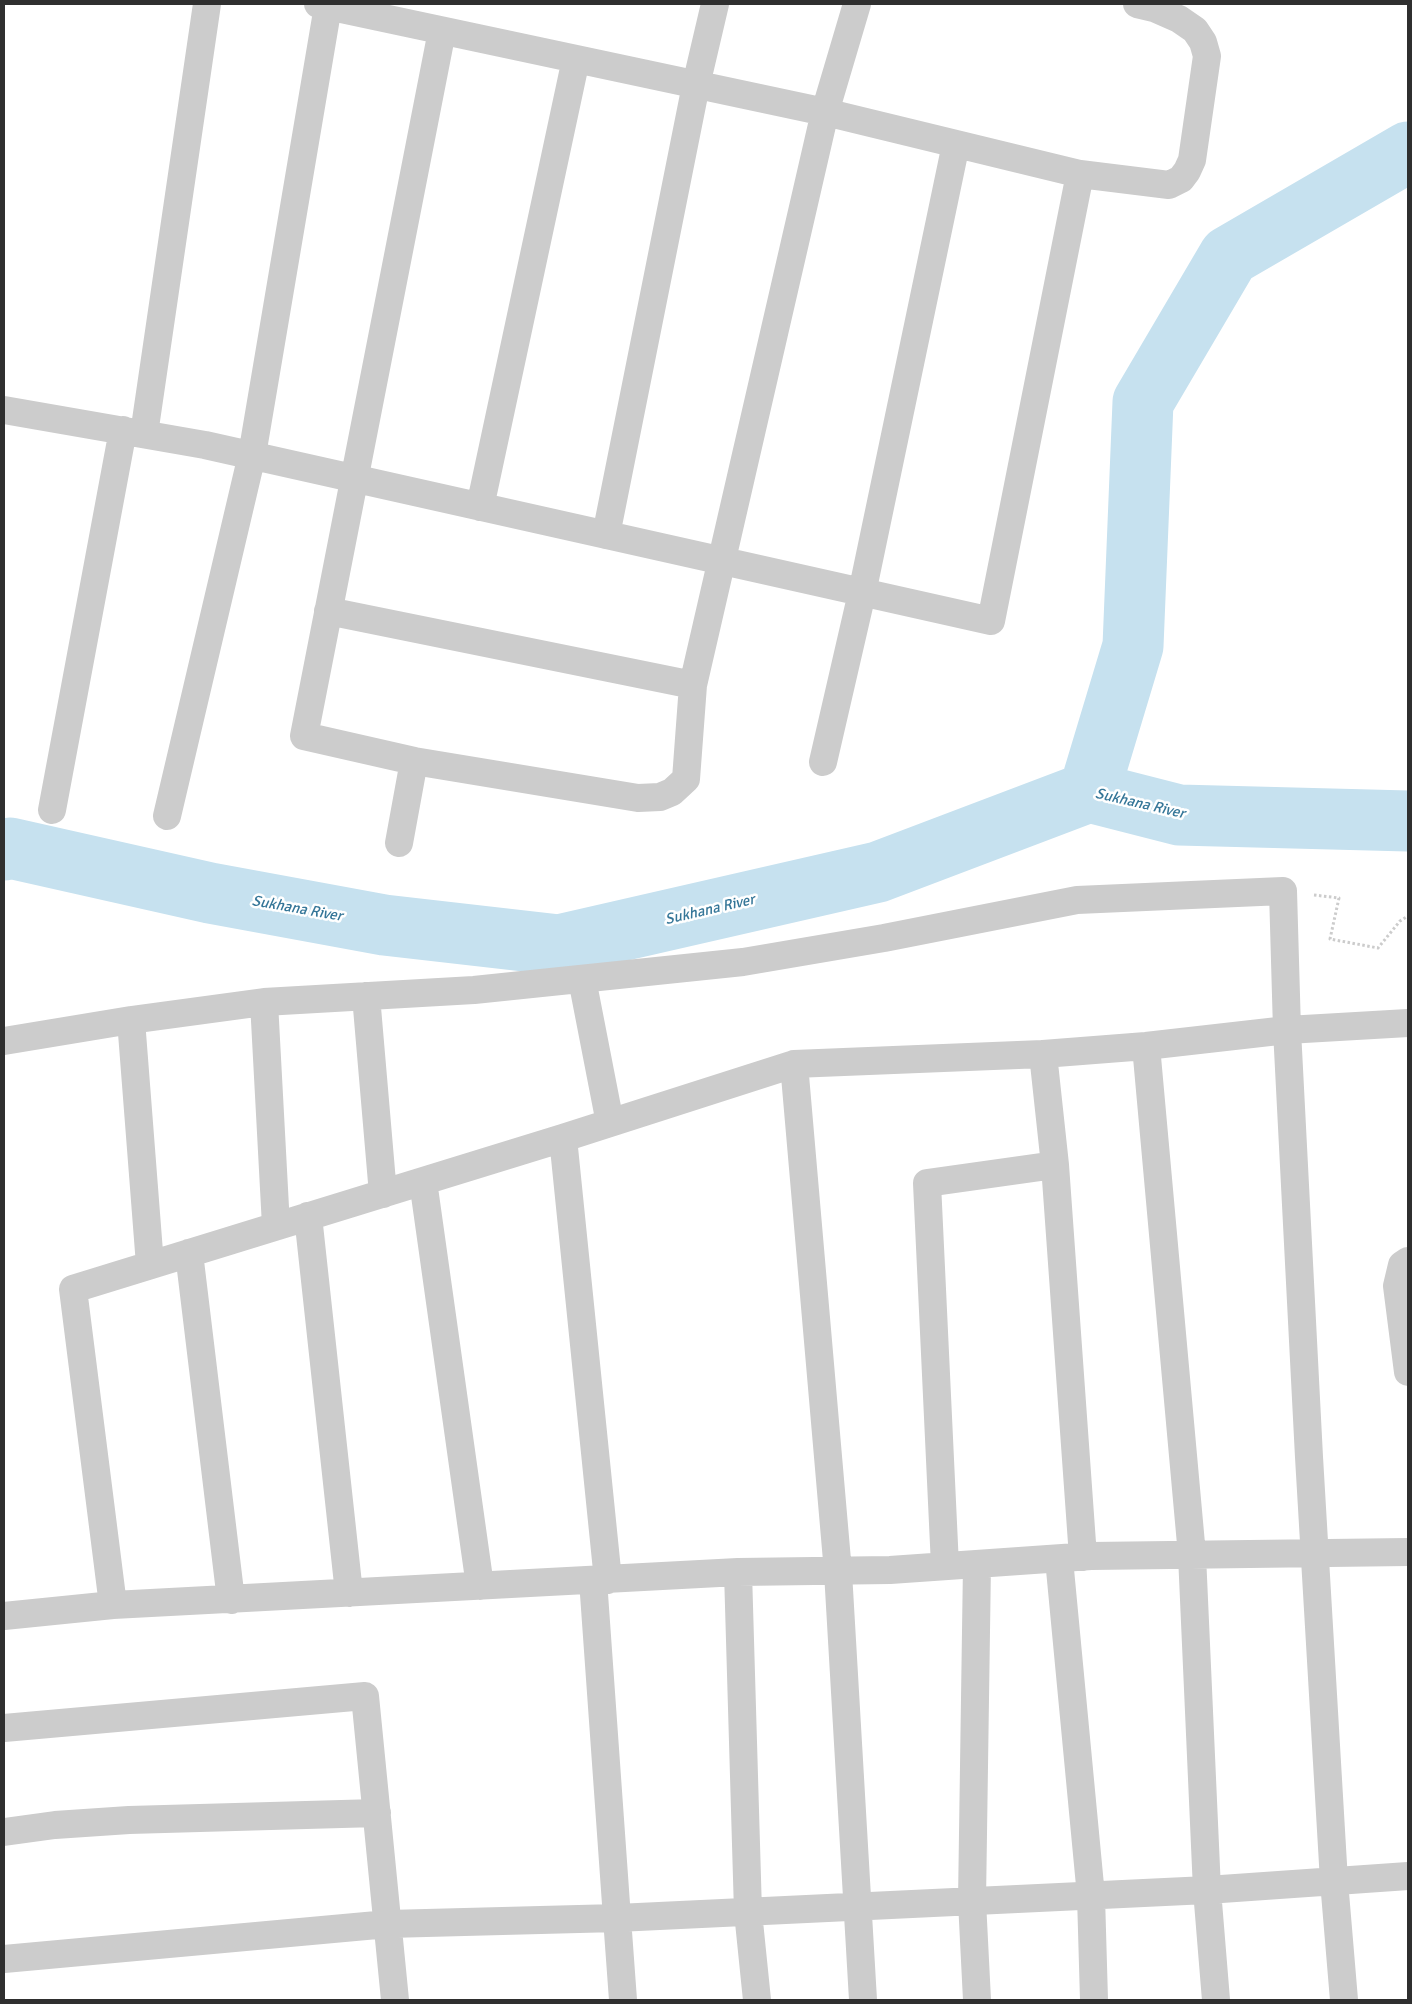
<!DOCTYPE html>
<html>
<head>
<meta charset="utf-8">
<style>
  body { margin:0 }
  #map { position:relative; width:1412px; height:2004px; overflow:hidden; background:#fff; font-family:Signika,sans-serif }
  canvas { display:block }
  .frame { position:absolute; inset:0; border:5px solid #2f2f2f; pointer-events:none }
</style>
</head>
<body>
<div id="map">
<canvas width="1412" height="2004"></canvas>
<div class="frame"></div>
</div>
<script>
const context = document.querySelector('canvas').getContext('2d');
context.lineJoin = 'round';
const toPath = rows => new Path2D(rows.map(r => 'M' + r).join(''));
function stroke(path, color, width, dash) { context.strokeStyle = color; context.lineWidth = width; context.lineCap = dash ? 'butt' : 'round'; context.setLineDash(dash || []); context.stroke(path); }
function drawText(font, color, halo, rows, align = 'center') {
  context.font = font + ' Signika,sans-serif'; context.lineWidth = 5; context.setLineDash([]); context.textBaseline = 'middle'; context.strokeStyle = halo; context.fillStyle = color; for (const [text, x, y, turn = 0] of rows) {
    context.save(); context.translate(x, y); context.rotate((+turn || 0) * Math.PI / 180); context.textAlign = isNaN(turn) ? turn : align; if (halo) context.strokeText(text, 0, 0); context.fillText(text, 0, 0); context.restore();
  }
}
const river = toPath([
  [1089,792,1133,646,1143,402,1229,256,1408,152],
  [4,850,10,848,210,893,384,925,559,945,878,872,1089,792,1179,815,1408,821]
]);
const path = toPath([
  [1314,895,1339,898,1330,939,1378,948,1400,921,1408,916]
]);
const minor = toPath([
  [1080,174,1169,185,1181,179,1187,171,1192,160,1207,56,1203,42,1195,30,1179,19,1154,8,1137,4],
  [4,410,205,445,991,621,1080,174,825,112,318,4],
  [144,434,207,4],
  [480,507,576,59],
  [606,535,696,85,715,4],
  [328,611,693,685],
  [414,761,638,798,660,797,672,792,686,779,693,685,825,112,857,4],
  [823,762,862,593,956,144],
  [52,810,123,430],
  [167,816,252,455,328,6],
  [399,843,414,761,304,736,442,31],
  [582,979,610,1123],
  [366,996,383,1194],
  [264,1002,276,1226],
  [4,1041,131,1020],
  [1146,1046,1192,1555,1207,1890,1216,2000],
  [794,1064,1043,1054],
  [563,1138,608,1580],
  [1055,1165,1083,1557],
  [423,1181,480,1586],
  [308,1216,349,1593],
  [189,1253,231,1600],
  [1408,1261,1402,1265,1397,1286,1408,1372],
  [150,1265,131,1020,264,1002,474,990,743,962,884,938,1077,900,1283,891,1287,1030,1309,1457,1334,1881,1344,2000],
  [1059,1559,1091,1896,1094,2000],
  [945,1566,927,1183,1055,1165,1043,1054,1146,1046,1287,1030,1408,1023],
  [738,1572,748,1912,757,2000],
  [113,1605,73,1289,563,1138,794,1064,838,1572,863,2000],
  [4,1616,113,1605,738,1572,890,1570,1091,1556,1408,1552],
  [4,1728,365,1696,395,2000],
  [4,1832,55,1825,129,1820,377,1813],
  [4,1959,388,1924,617,1918,593,1580],
  [623,2000,617,1918,1207,1890,1408,1876],
  [977,2000,972,1901,977,1564]
]);
const waterNames = [
  ["Sukhana River",1140,804,13],
  ["Sukhana River",297,909,10],
  ["Sukhana River",710,910,-13]
];
stroke(river, '#c6e1ef', 61);
stroke(path, '#ccc', 3, [2.5, 2.5]);
stroke(minor, '#ccc', 28);
drawText('italic 15px', '#357698', '#fff', waterNames);
</script>
</body>
</html>
